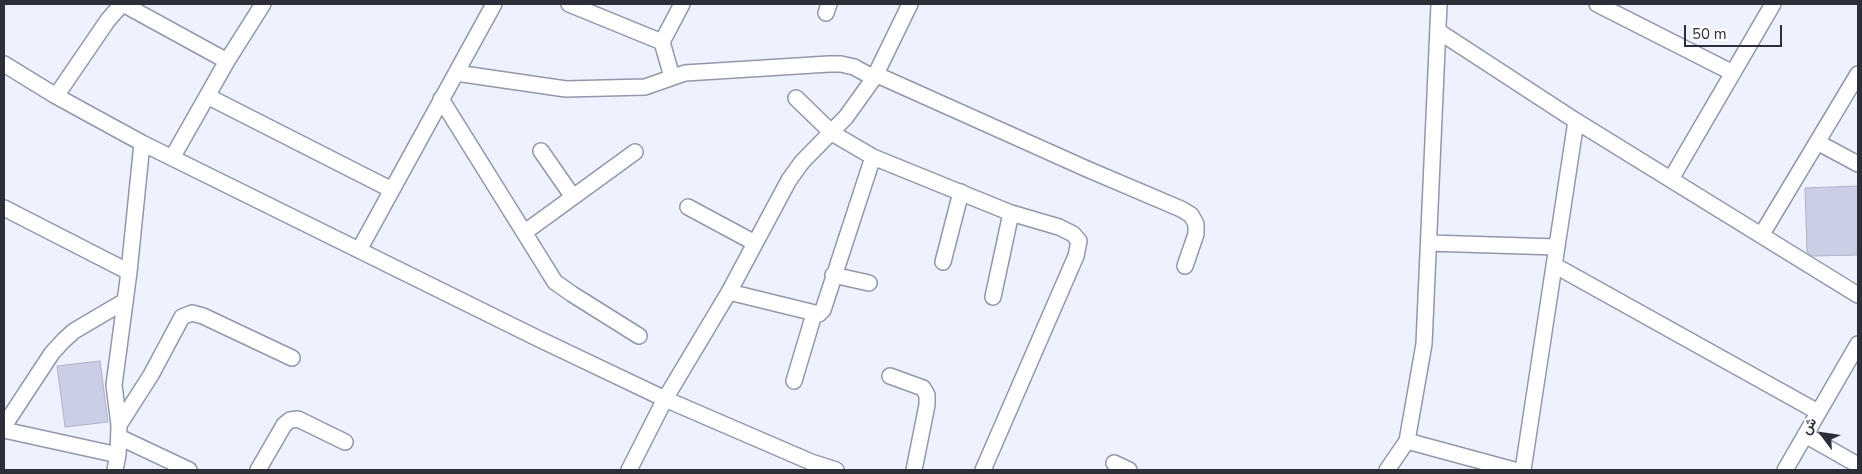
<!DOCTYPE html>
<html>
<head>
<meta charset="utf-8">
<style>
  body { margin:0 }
  #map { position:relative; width:1862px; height:474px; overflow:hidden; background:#eef1fe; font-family:"Nunito Sans",Vazirmatn,sans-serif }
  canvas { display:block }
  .frame { position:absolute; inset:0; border:5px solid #2d2f38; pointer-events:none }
  .north { position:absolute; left:1797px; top:409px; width:50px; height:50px; -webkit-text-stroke:4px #fff; paint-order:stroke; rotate:301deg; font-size:14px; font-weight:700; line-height:20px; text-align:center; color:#2d2f38 }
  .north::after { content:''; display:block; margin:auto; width:18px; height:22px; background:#2d2f38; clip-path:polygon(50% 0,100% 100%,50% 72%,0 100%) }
  .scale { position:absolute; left:1684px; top:25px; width:98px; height:22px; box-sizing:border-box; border:2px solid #2d2f38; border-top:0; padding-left:6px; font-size:15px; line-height:18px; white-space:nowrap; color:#2d2f38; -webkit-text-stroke:4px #fff; paint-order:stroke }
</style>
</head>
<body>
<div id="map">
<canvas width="1862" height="474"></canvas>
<div class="frame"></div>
<div class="north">ش</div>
<div class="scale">50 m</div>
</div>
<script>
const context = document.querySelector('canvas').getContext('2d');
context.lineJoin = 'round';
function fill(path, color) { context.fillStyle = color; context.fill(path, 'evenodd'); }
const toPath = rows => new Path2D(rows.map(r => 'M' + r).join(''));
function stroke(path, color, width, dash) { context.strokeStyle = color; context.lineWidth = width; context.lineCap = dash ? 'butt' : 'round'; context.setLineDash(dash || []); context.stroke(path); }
const building = toPath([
  [1858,186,1858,255,1813,256,1807,252,1805,188,1858,186],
  [100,361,108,422,65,427,57,366,100,361]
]);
const minor = toPath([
  [123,4,227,61],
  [569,4,662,42],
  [1597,4,1733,73],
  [826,13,829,4],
  [1438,31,1576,121,1858,295],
  [4,64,56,96,142,143,539,339,665,399,811,462,836,470],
  [456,73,566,89,645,87,685,73,829,64,841,64,854,67,874,78],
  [875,74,1087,169,1181,209,1191,215,1196,224,1196,234,1185,266],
  [672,77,662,42,682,4],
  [56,96,108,20,122,4],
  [207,96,392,190],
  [796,98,832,133,873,157,1011,213,1059,227,1073,234,1079,241,1076,256,983,470],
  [441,99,555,282,572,294,639,336],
  [1817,142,1858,164],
  [541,151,573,197],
  [172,158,227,61,263,4],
  [1671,179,1773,4],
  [688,207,755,243],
  [4,208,129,272],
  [525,232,635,152],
  [1762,234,1858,74],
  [1429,243,1557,247],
  [359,250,494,4],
  [943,262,961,192],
  [1554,265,1818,412],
  [833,275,869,283],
  [729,292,819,314,823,310,873,157],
  [993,297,1011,213],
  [890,376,923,388,927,395,927,405,914,470],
  [794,381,814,314],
  [119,425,151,375,182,317,192,313,203,316,292,358],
  [4,426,52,353,64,340,74,331,125,301],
  [4,430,118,455],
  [1805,435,1858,465],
  [119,437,189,470],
  [1407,441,1514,470],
  [1114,463,1129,470],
  [115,470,118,455,119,425,114,385,129,272,142,143],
  [258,470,284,425,290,420,298,419,345,442],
  [629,470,665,399,729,292,789,180,802,162,846,117,874,78,910,4],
  [1387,470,1407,441,1424,344,1439,4],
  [1523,470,1576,121],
  [1785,470,1858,344]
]);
fill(building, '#cacfe5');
stroke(building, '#adb2c8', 1);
stroke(minor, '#9297ac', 18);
stroke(minor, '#fff', 15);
</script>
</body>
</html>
